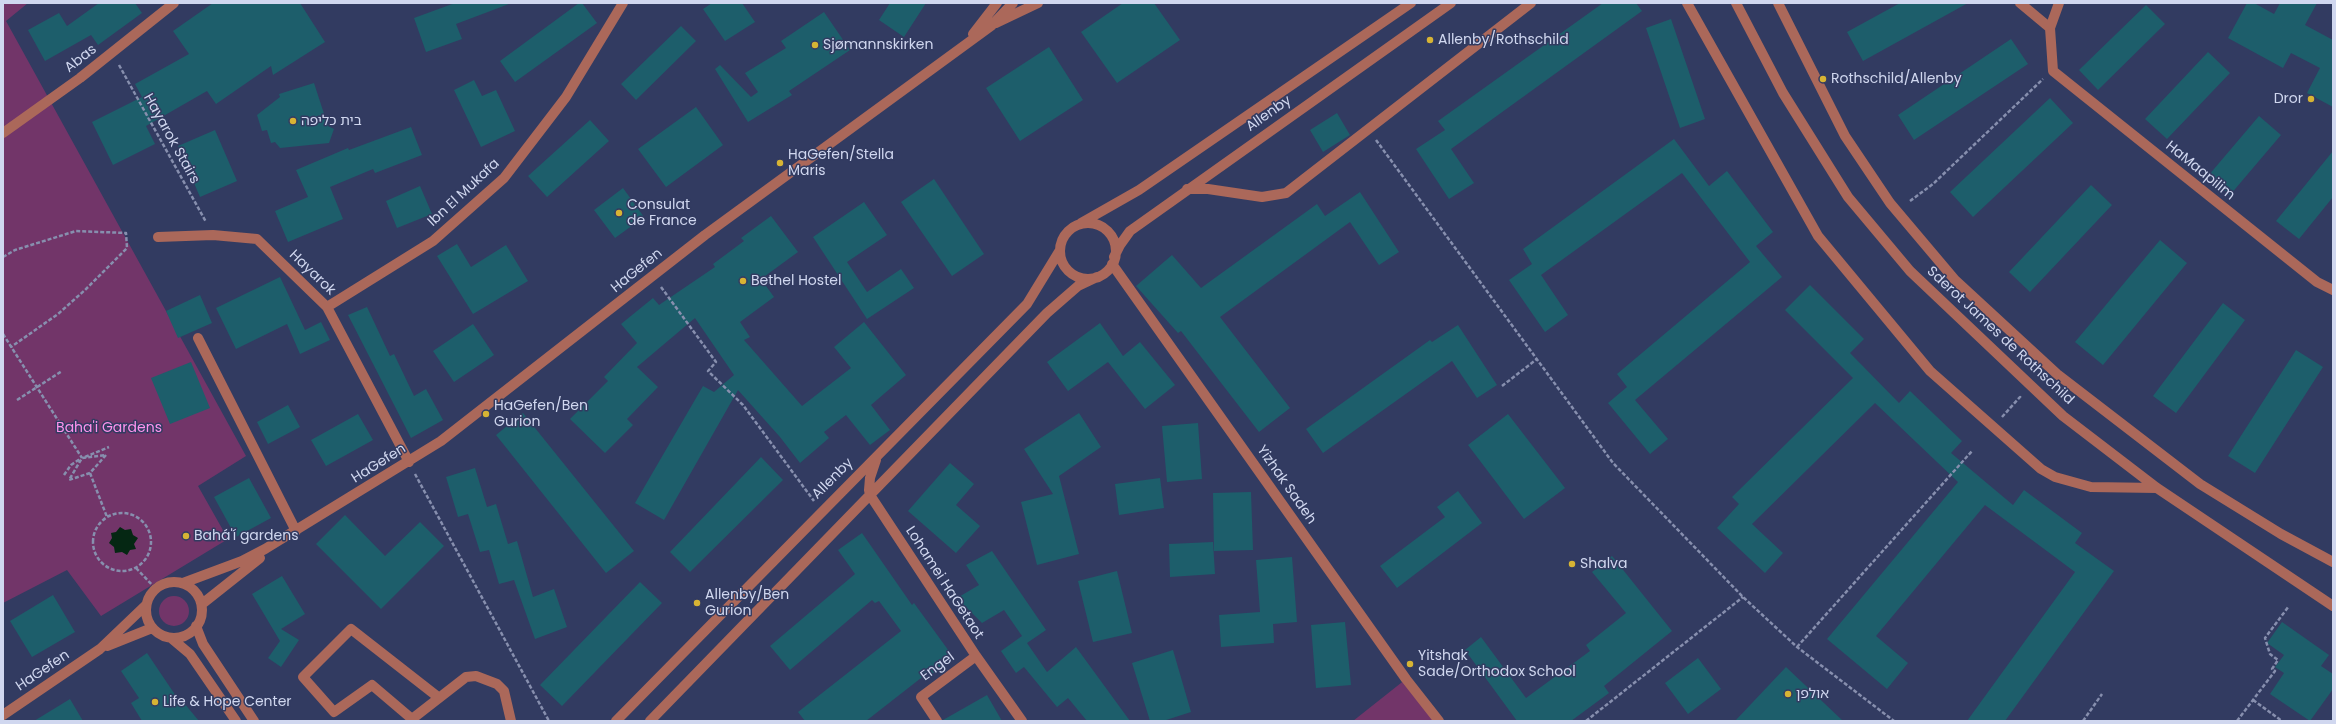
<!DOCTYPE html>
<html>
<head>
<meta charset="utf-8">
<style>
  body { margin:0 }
  #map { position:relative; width:2336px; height:724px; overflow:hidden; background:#323b61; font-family:Poppins,sans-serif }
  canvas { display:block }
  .frame { position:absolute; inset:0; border:4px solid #d0d7ef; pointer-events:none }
</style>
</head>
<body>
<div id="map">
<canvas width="2336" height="724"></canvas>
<div class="frame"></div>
</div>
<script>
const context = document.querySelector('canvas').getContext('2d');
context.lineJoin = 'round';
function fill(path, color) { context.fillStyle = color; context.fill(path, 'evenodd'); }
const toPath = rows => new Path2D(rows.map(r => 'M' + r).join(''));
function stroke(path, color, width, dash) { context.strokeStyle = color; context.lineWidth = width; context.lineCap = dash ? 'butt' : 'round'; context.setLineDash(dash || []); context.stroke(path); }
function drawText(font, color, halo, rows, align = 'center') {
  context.font = font + ' Poppins,"Noto Sans Hebrew",sans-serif'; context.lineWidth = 3; context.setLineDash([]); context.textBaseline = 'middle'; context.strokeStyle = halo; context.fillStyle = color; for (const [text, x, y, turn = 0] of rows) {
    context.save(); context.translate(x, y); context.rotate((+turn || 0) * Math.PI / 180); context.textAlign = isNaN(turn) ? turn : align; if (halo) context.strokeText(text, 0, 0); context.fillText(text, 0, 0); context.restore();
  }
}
const green = toPath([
  [3,3,28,3,6,21,246,456,198,486,228,539,101,616,67,570,3,603],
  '159 611a15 15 0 1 1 30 0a15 15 0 1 1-30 0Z',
  [1406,679,1439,721,1353,721]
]);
const water = toPath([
  [120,527,125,530,131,529,133,535,138,538,134,544,136,549,130,550,127,555,122,552,115,553,114,547,109,543,112,538,111,533,116,532]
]);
const building = toPath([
  [99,3,135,3,142,13,98,45,91,35,45,61,28,30,59,13,67,26],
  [213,3,300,3,325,42,273,75,271,66,216,104,207,91,146,126,155,144,113,165,92,122,142,97,135,84,189,54,173,31],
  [455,3,509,4,456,24,462,39,426,52,414,18],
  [579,3,582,3,597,23,515,82,500,61],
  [712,3,742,3,755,22,725,41,703,9],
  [890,3,926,3,904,37,879,20],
  [1123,3,1154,3,1180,40,1117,83,1081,32],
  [1603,3,1636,3,1642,11,1451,149,1474,183,1449,199,1416,149,1445,130,1438,121],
  [1900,3,1968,3,1863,61,1847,32],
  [2247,3,2254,3,2274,14,2280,3,2317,3,2305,25,2333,40,2333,107,2307,93,2320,68,2291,53,2283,68,2228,38],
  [2146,5,2165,24,2098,90,2079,70],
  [824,12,850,50,789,91,792,95,748,122,715,69,720,65,751,97,758,92,745,73,786,48,781,41],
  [1671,19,1705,119,1680,128,1646,28],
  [681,26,696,41,636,100,621,84],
  [2011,39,2028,64,1914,140,1898,115],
  [1049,47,1083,100,1020,141,986,88],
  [2208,52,2230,73,2167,139,2145,119],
  [474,80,482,96,496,90,515,131,481,147,454,90],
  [314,83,328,126,334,129,329,143,280,148,275,142,271,143,267,130,262,131,257,115,280,97,279,94],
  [2050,98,2073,123,1973,217,1950,192],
  [696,107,723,145,666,187,638,149],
  [1337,113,1350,135,1323,152,1310,130],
  [2259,116,2281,135,2230,195,2208,176],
  [590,120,609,141,547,197,528,176],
  [411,127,422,155,375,173,373,169,330,187,343,219,288,242,275,211,308,197,296,170,348,148,349,150],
  [215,130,237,181,200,197,178,146],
  [1674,139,1709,186,1727,171,1773,232,1756,246,1782,277,1635,400,1668,439,1650,454,1608,403,1627,387,1617,374,1750,262,1682,173,1541,275,1568,315,1545,332,1509,280,1532,264,1523,249],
  [2333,151,2333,197,2299,239,2276,221],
  [934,179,984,254,952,276,901,202],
  [2091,185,2112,205,2030,292,2009,272],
  [420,186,432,214,397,228,386,201],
  [623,188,644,217,615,238,594,210],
  [1360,192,1399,252,1379,265,1350,222,1220,317,1290,408,1259,432,1181,331,1178,333,1136,286,1172,255,1201,288,1317,204,1325,216],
  [864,202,887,235,847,262,867,292,901,269,914,288,867,319,813,237],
  [771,216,798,252,761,279,774,297,740,322,750,337,744,340,802,406,851,368,834,347,864,322,906,375,871,405,890,430,870,445,846,415,824,432,829,438,800,463,780,437,738,390,664,520,635,503,703,386,714,392,734,375,695,318,637,367,658,387,627,419,633,425,605,453,570,419,608,381,604,377,637,343,621,324,653,298,659,305,715,267,713,264,744,241,741,238],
  [2160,240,2187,263,2103,365,2075,342],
  [457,244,471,267,506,245,528,281,473,314,437,256],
  [280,277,305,330,321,322,330,340,300,354,287,324,236,349,216,308],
  [1810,285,1864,339,1850,353,1899,403,1910,391,1962,441,1951,453,2013,505,2024,490,2082,533,2075,543,2114,571,2005,721,1967,721,2075,572,1985,505,1876,636,1908,663,1887,689,1827,639,1958,482,1875,403,1752,524,1783,553,1765,573,1717,528,1739,504,1732,497,1853,378,1785,310],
  [200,295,212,323,178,338,166,311],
  [2223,303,2245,320,2176,413,2153,396],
  [367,307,390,356,394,354,414,396,426,389,443,420,411,438,348,315],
  [1100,323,1123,356,1140,342,1175,385,1145,409,1108,362,1068,391,1047,362],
  [473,324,494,355,454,382,433,351],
  [1458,325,1497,385,1477,398,1452,361,1323,453,1306,429,1430,340,1432,342],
  [2296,350,2323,367,2255,473,2228,456],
  [191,362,210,408,170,424,151,378],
  [288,405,300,427,268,444,257,422],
  [523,413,634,551,606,573,496,435],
  [1079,413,1101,447,1059,476,1079,554,1037,565,1021,502,1053,494,1024,449],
  [358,414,373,440,326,466,311,440],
  [1508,414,1565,488,1524,519,1468,445],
  [1198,423,1202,479,1167,482,1162,426],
  [761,457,783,480,690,572,670,552],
  [950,463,974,484,956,505,980,526,956,553,908,511],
  [475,468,487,507,496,504,508,544,517,541,533,597,554,589,567,627,535,639,514,580,499,584,489,550,480,552,468,514,458,517,446,477],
  [249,478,271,518,236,537,214,497],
  [1160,478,1164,508,1119,515,1115,484],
  [1458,491,1482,523,1397,588,1380,566,1445,517,1437,507],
  [1251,492,1253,550,1214,551,1213,493],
  [345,515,385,556,420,522,444,546,381,609,316,544],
  [862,533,912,605,914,603,954,658,932,674,930,671,866,721,805,721,798,712,901,631,879,601,875,603,872,600,790,670,770,646,855,574,838,550],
  [1213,542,1215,574,1170,577,1169,544],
  [992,551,1046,630,1027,643,1047,672,1076,647,1130,721,1087,721,1068,698,1057,707,1024,667,1016,673,1001,651,1022,636,1004,610,982,623,957,598,979,585,966,565],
  [1612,556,1672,631,1604,686,1609,693,1571,721,1517,721,1465,650,1481,637,1526,698,1590,651,1586,645,1626,613,1592,572],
  [1292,557,1297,622,1273,624,1274,643,1221,647,1219,615,1260,612,1256,560],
  [1117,571,1132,633,1093,642,1078,581],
  [282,576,305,614,281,629,299,640,281,667,268,658,280,641,252,594],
  [640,582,662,603,562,706,540,685],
  [53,595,75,632,32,657,10,621],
  [1345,622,1351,685,1316,688,1311,625],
  [2282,622,2329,655,2321,666,2333,674,2333,689,2310,721,2270,694,2284,673,2275,667,2284,655,2267,643],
  [1173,650,1191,712,1163,721,1150,721,1132,663],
  [147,653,182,705,184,703,199,721,142,721,131,703,139,698,121,671],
  [1698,658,1721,689,1688,714,1665,683],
  [1786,667,1843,721,1735,721],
  [987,695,1002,721,943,721,943,720],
  [70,699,83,721,34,721]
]);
const path = toPath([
  [119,65,206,222],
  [1376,140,1613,463,1743,597,1797,647,1894,721],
  [1910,201,1933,184,2043,79],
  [3,257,15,250,76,231,126,233,127,248,85,290,58,314,11,347],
  [661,287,716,362,708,371,743,405,814,501],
  [3,334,82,458],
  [1502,386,1537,359],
  [17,400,62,371],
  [2002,417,2020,397,2021,398],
  [106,455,90,473,69,480,82,458,106,455],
  [85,457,109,447],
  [90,473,107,517],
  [415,474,549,721],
  [64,475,71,465,80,459],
  '93 542a29 29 0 1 1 58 0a29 29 0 1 1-58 0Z',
  [136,568,156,589],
  [1797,647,1972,451],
  [2253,700,2282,721],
  [1586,721,1743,597],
  [2083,721,2102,694],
  [2237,721,2275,671,2272,669,2278,660,2270,654,2265,638,2289,606]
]);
const minor = toPath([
  [1687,3,1818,236,1930,371,2041,469,2055,477,2091,487,2157,488],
  [1736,3,1783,93,1848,197,1910,271,2063,416,2157,488,2333,606],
  [1778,3,1845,136,1890,203,1955,280,2057,374,2200,484,2281,534,2333,562],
  [2020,3,2050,28],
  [2059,3,2050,28,2053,71,2317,282,2333,290],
  [996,23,1038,3],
  [973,34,997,3],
  [3,133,80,78,174,3],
  [1187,189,1208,189,1262,197,1286,193,1531,3],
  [1081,223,1139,190,1411,3],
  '1060 251a28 28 0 1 1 56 0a28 28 0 1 1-56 0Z',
  [158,237,213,235,257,239,327,307,409,462],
  [1114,257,1120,245,1130,231,1451,3],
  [1112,264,1406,679,1439,721],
  [327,307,433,241,504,178,566,97,623,3],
  [198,338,296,531],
  [876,460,870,478,869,490,870,495,976,656,1022,721],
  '146 610a28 28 0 1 1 56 0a28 28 0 1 1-56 0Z',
  [183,583,242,561,265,549,441,441,705,235,991,26,1013,3],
  [202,604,260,558],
  [196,626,203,644,254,721],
  [171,638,190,654,236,721],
  [107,646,152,628],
  [438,697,351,629,303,677,334,712,372,685,412,719,466,677,476,676,497,684,504,691,511,721],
  [3,715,100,649,146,605],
  [616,721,1027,304,1060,250],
  [650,721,1047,313,1078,286,1097,277],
  [937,721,921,697,976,656]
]);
const markers = [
  [1430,40,4,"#d7b434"],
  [815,45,4,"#d7b434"],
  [1823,79,4,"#d7b434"],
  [2311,99,4,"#d7b434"],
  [293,121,4,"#d7b434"],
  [780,163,4,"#d7b434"],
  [619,213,4,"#d7b434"],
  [743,281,4,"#d7b434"],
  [486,414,4,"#d7b434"],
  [186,536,4,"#d7b434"],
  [1572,564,4,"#d7b434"],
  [697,603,4,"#d7b434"],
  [1410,664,4,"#d7b434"],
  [1788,694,4,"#d7b434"],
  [155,702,4,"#d7b434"]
];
const poiNames = [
  ["Allenby/Rothschild",1438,40],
  ["Sjømannskirken",823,45],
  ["Rothschild/Allenby",1831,79],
  ["Dror",2303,99,"right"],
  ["בית כליפה",301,121],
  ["HaGefen/Stella",788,155],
  ["Maris",788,171],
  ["Consulat",627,205],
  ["de France",627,221],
  ["Bethel Hostel",751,281],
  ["HaGefen/Ben",494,406],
  ["Gurion",494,422],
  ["Bahá'í gardens",194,536],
  ["Shalva",1580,564],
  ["Allenby/Ben",705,595],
  ["Gurion",705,611],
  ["Yitshak",1418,656],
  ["Sade/Orthodox School",1418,672],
  ["אולפן",1796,694],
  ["Life & Hope Center",163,702]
];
const streetNames = [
  ["Abas",81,59,-38],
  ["Allenby",1269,114,-35],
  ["Hayarok Stairs",171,139,61],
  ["HaMaapilim",2200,171,39],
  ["Ibn El Mukafa",464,193,-43],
  ["HaGefen",637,271,-39],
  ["Hayarok",312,273,44],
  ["Sderot James de Rothschild",2000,336,43],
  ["HaGefen",379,464,-32],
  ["Allenby",833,479,-45],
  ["Yizhak Sadeh",1286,485,55],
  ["Lohamei HaGetaot",944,583,57],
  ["Engel",938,667,-36],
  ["HaGefen",43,671,-34]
];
const parkNames = [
  ["Baha'i Gardens",109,428]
];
fill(green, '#723569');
fill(water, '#052713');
fill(building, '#1d5e6b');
stroke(path, '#878fae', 2.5, [4, 2]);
stroke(minor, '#ab685a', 10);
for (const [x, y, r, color] of markers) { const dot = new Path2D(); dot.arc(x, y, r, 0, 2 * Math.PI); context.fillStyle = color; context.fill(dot); stroke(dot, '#323b61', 1.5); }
drawText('14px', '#d0d7ef', '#323b61', poiNames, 'left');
drawText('14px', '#d0d7ef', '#323b61', streetNames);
drawText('14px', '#fe93ed', '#323b61', parkNames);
</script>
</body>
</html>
